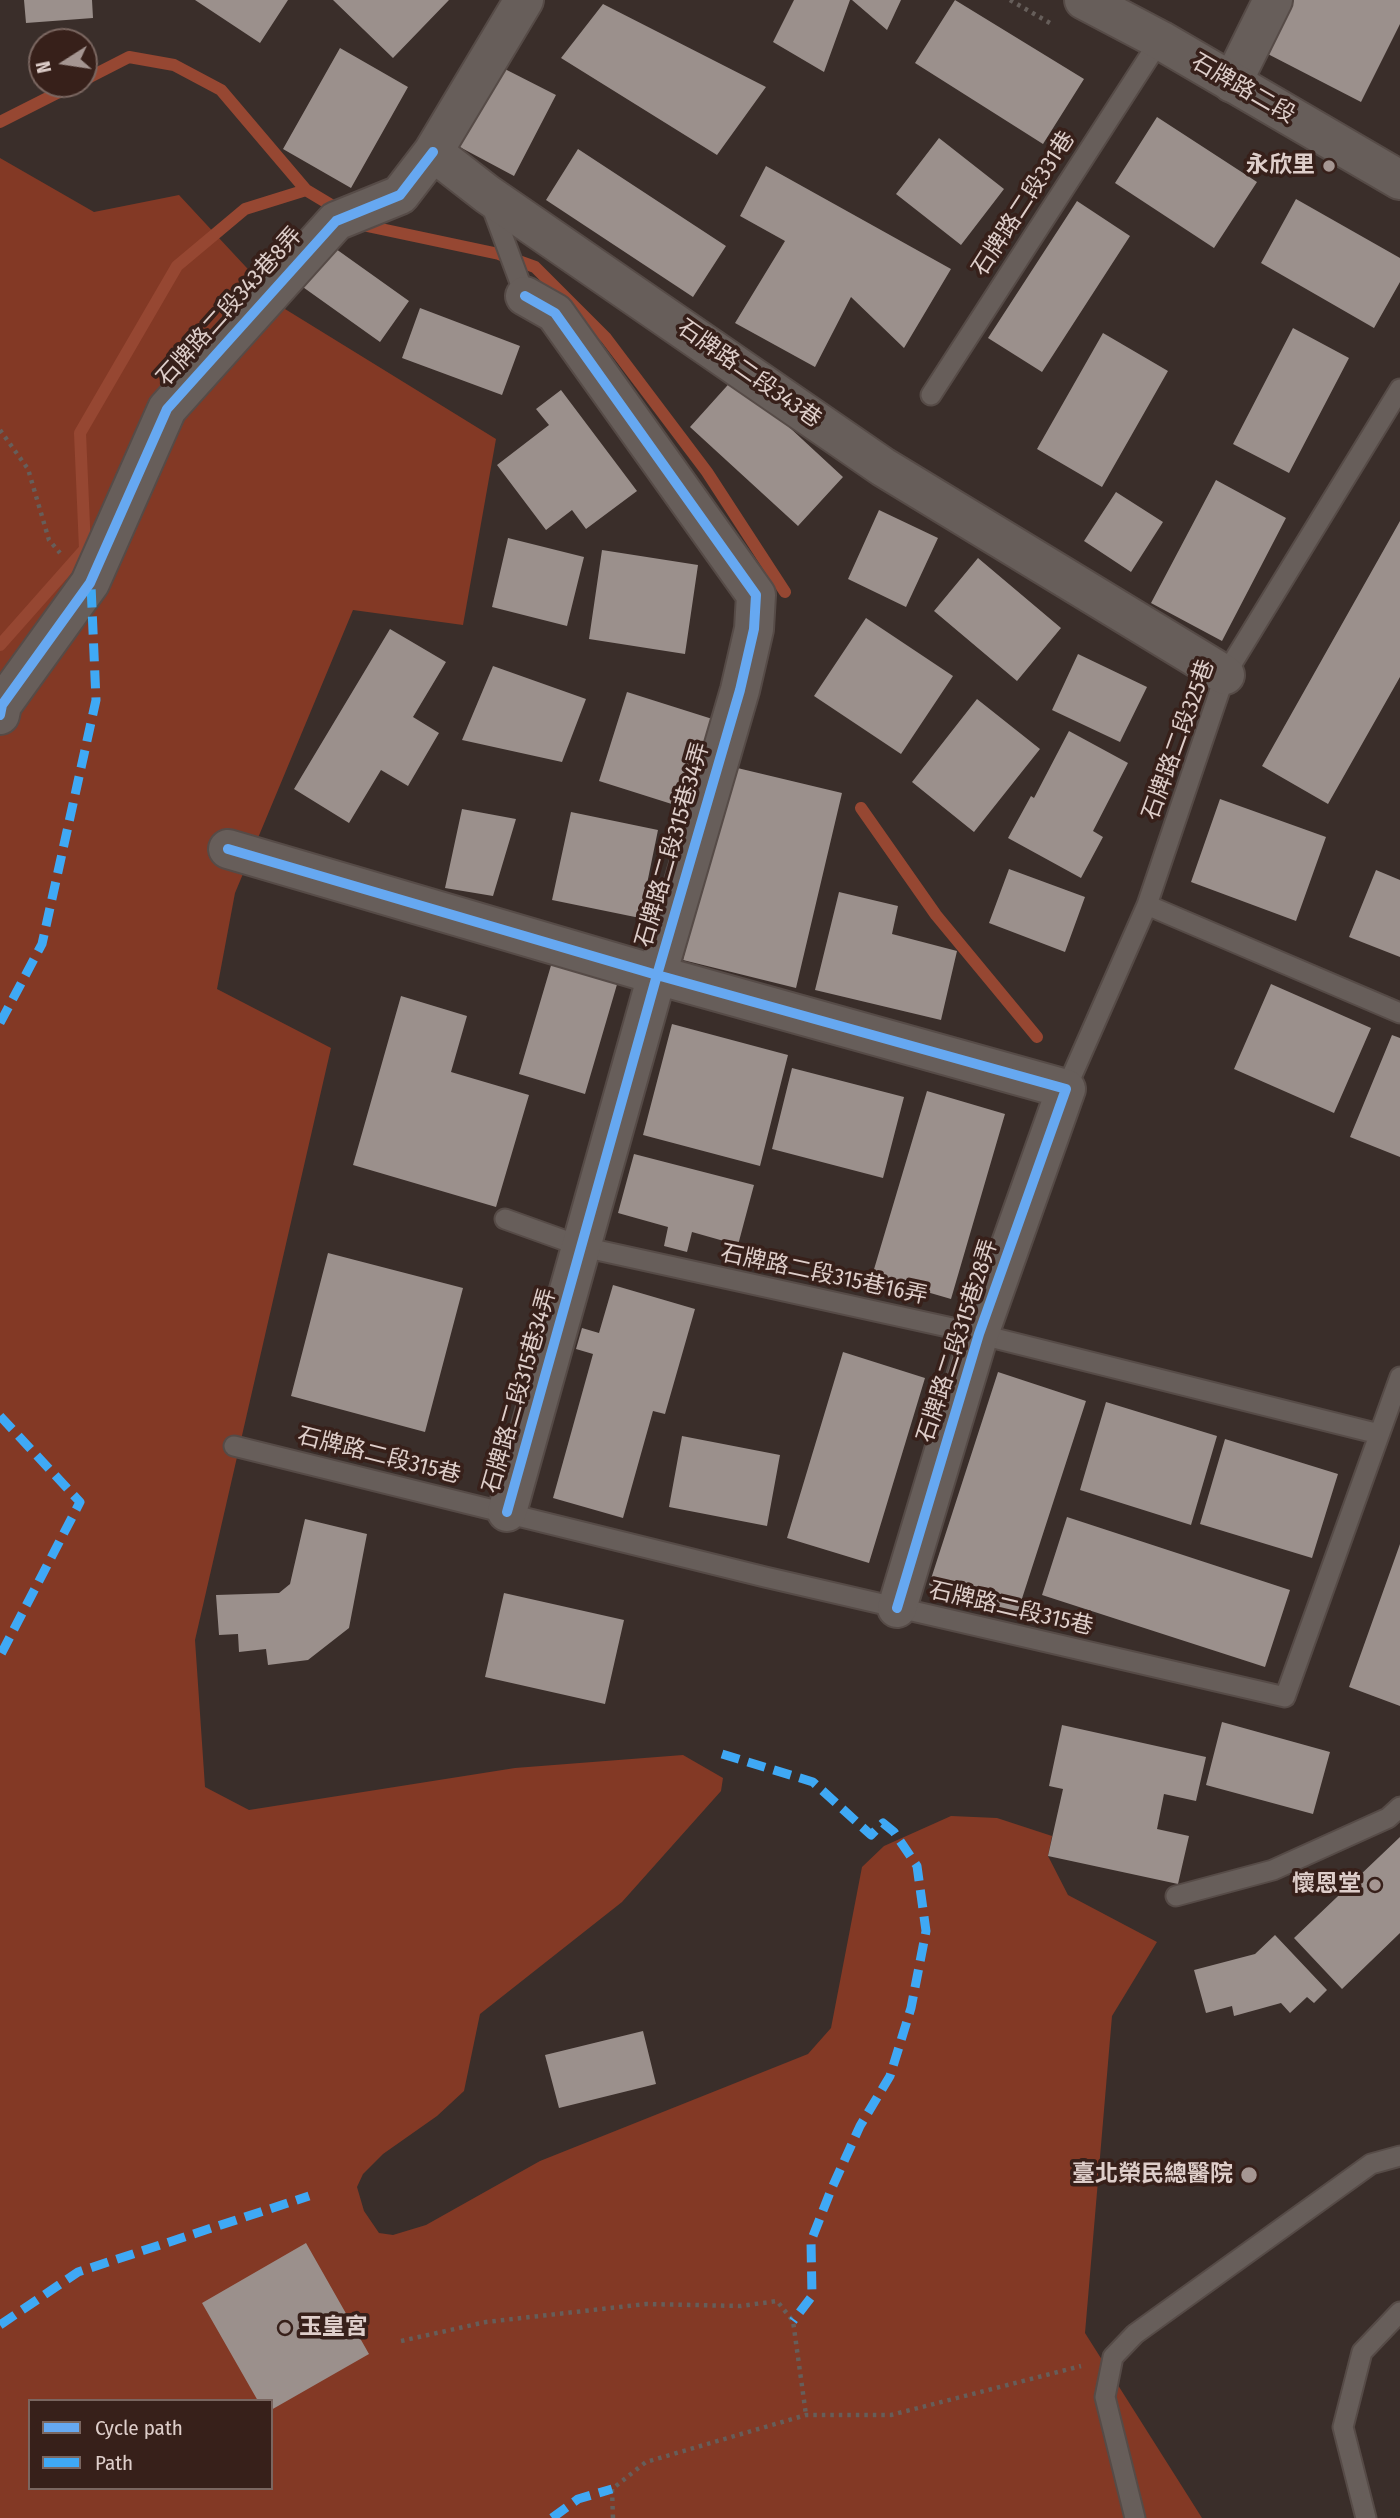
<!DOCTYPE html>
<html>
<head>
<meta charset="utf-8">
<style>
  body { margin:0 }
  #map { position:relative; width:1400px; height:2518px; overflow:hidden; background:#3a2e2a; font-family:"Fira Sans Condensed",sans-serif }
  canvas { display:block }
  .legend { position:absolute; left:28px; top:2399px; width:245px; height:91px; box-sizing:border-box; background:#37201a; border:2px solid #7a6660; margin:0; padding:9px 12px; list-style:none; font-size:21px; color:#dececa }
  .legend li { display:flex; align-items:center; gap:14px; height:35px }
  .legend b { width:35px; border:2px solid #7a6660 }
  .north { position:absolute; left:28px; top:28px; width:70px; height:70px; box-sizing:border-box; background:#37201a; border:2px solid #7a6660; border-radius:50%; rotate:258deg; font-size:19px; font-weight:700; line-height:28px; text-align:center; color:#dececa }
  .north::after { content:''; display:block; margin:auto; width:24px; height:32px; background:#a59692; clip-path:polygon(50% 0,100% 100%,50% 72%,0 100%) }
</style>
</head>
<body>
<div id="map">
<canvas width="1400" height="2518"></canvas>
<ul class="legend">
<li><b style="height:9px;background:#66a8f1"></b>Cycle path</li>
<li><b style="height:9px;background:#3fa9f5"></b>Path</li>
</ul>
<div class="north">N</div>
</div>
<script>
const context = document.querySelector('canvas').getContext('2d');
context.lineJoin = 'round';
function fill(path, color) { context.fillStyle = color; context.fill(path, 'evenodd'); }
const toPath = rows => new Path2D(rows.map(r => 'M' + r).join(''));
function stroke(path, color, width, dash) { context.strokeStyle = color; context.lineWidth = width; context.lineCap = dash ? 'butt' : 'round'; context.setLineDash(dash || []); context.stroke(path); }
function drawText(font, color, halo, rows, align = 'center') {
  context.font = font + ' "Fira Sans Condensed","Noto Sans TC",sans-serif'; context.lineWidth = 7; context.setLineDash([]); context.textBaseline = 'middle'; context.strokeStyle = halo; context.fillStyle = color; for (const [text, x, y, turn = 0] of rows) {
    context.save(); context.translate(x, y); context.rotate((+turn || 0) * Math.PI / 180); context.textAlign = isNaN(turn) ? turn : align; if (halo) context.strokeText(text, 0, 0); context.fillText(text, 0, 0); context.restore();
  }
}
const forest = toPath([
  [0,158,94,212,179,195,285,309,496,439,463,625,353,610,235,893,217,989,331,1048,195,1640,205,1787,249,1810,515,1768,683,1755,723,1778,721,1791,622,1902,480,2014,464,2091,437,2116,383,2154,363,2174,357,2187,364,2211,379,2233,393,2235,426,2225,540,2161,808,2054,831,2028,862,1867,884,1846,951,1816,997,1818,1052,1836,1048,1856,1068,1895,1157,1942,1112,2016,1085,2333,1202,2518,0,2518],
  [30,2401,271,2401,271,2488,30,2488]
]);
const stream = toPath([
  [84,80,129,57,174,65,221,90,306,190,341,211],
  [0,122,75,84],
  [357,221,367,226,499,254,535,267,606,338,707,472,785,592],
  [0,645,85,549,80,433,177,266,245,209,306,190],
  [861,808,936,915,1037,1037]
]);
const building = toPath([
  [24,0,92,0,93,18,26,23],
  [195,0,288,0,260,43],
  [333,0,449,0,393,58],
  [794,0,850,0,824,72,773,42],
  [852,0,901,0,887,30],
  [955,0,1084,79,1043,144,915,63],
  [1287,0,1400,0,1400,24,1361,102,1262,51],
  [603,4,766,87,717,155,561,58],
  [340,48,408,87,351,188,283,149],
  [497,65,556,95,514,176,456,145],
  [1157,117,1257,182,1214,248,1115,183],
  [939,138,1004,189,961,245,896,194],
  [578,149,726,246,693,297,546,200],
  [766,166,951,269,904,348,851,297,815,367,735,323,785,241,740,216],
  [1296,199,1400,258,1400,282,1374,328,1261,263],
  [1077,201,1130,236,1042,372,988,338],
  [329,244,409,301,380,342,300,285],
  [420,308,520,346,502,395,402,358],
  [1293,328,1349,358,1289,473,1233,444],
  [1103,333,1168,371,1102,487,1037,449],
  [735,377,843,477,798,526,690,427],
  [561,390,637,491,586,529,572,510,546,530,497,465,549,425,536,409],
  [1216,480,1286,518,1222,641,1151,603],
  [1116,492,1163,522,1131,572,1084,541],
  [879,510,938,538,906,607,848,579],
  [1400,521,1400,677,1328,804,1262,766],
  [508,538,584,557,567,626,492,607],
  [602,550,698,565,685,654,589,639],
  [978,558,1061,628,1017,681,934,611],
  [866,618,953,676,901,754,814,696],
  [390,629,446,662,413,717,439,733,408,786,381,770,349,823,294,789],
  [1078,654,1147,687,1120,742,1052,710],
  [493,666,586,699,562,762,462,740],
  [627,692,725,723,697,812,599,781],
  [977,699,1040,749,974,832,912,782],
  [1069,731,1128,763,1093,831,1103,837,1081,878,1008,838,1031,796,1034,798],
  [729,766,842,793,796,988,683,960],
  [1220,799,1326,837,1296,921,1191,882],
  [462,809,516,819,493,896,445,888],
  [571,812,658,830,640,918,552,900],
  [1009,869,1085,897,1065,952,989,923],
  [1376,870,1400,880,1400,957,1349,937],
  [839,892,898,906,892,934,957,951,941,1020,815,990],
  [552,962,618,981,585,1094,519,1074],
  [1271,984,1371,1028,1334,1113,1234,1069],
  [401,996,467,1016,451,1072,529,1095,496,1207,353,1165],
  [672,1024,788,1055,760,1166,643,1135],
  [1392,1035,1400,1038,1400,1157,1350,1137],
  [792,1068,904,1097,883,1178,772,1149],
  [927,1091,1005,1114,951,1299,872,1276],
  [634,1154,754,1185,738,1245,692,1232,687,1252,664,1246,668,1227,618,1213],
  [328,1253,463,1288,425,1432,291,1396],
  [613,1285,695,1309,665,1414,653,1411,623,1518,553,1498,593,1354,576,1349,582,1328,599,1333],
  [843,1352,925,1378,869,1563,787,1538],
  [998,1372,1086,1401,1017,1614,929,1585],
  [1106,1402,1217,1436,1191,1525,1080,1490],
  [682,1436,780,1455,767,1526,669,1507],
  [1225,1439,1338,1474,1312,1558,1200,1524],
  [1067,1517,1290,1590,1265,1667,1042,1595],
  [305,1519,367,1534,349,1628,308,1660,268,1665,266,1649,239,1652,238,1634,219,1635,216,1595,279,1593,290,1584],
  [1400,1544,1400,1706,1349,1687],
  [504,1593,624,1620,605,1704,485,1677],
  [1222,1722,1330,1752,1313,1814,1206,1785],
  [1062,1725,1206,1757,1196,1801,1164,1794,1157,1829,1189,1836,1178,1884,1048,1856,1063,1789,1049,1786],
  [1400,1837,1400,1933,1342,1989,1294,1938],
  [1275,1935,1327,1990,1314,2003,1307,1997,1290,2013,1281,2003,1234,2016,1232,2006,1206,2013,1194,1970,1255,1954],
  [643,2031,656,2084,559,2108,545,2055],
  [306,2243,369,2354,271,2410,271,2401,258,2401,202,2303]
]);
const path = toPath([
  [1010,0,1050,23],
  [0,430,28,469,49,540,60,553],
  [401,2341,486,2322,646,2304,741,2306,777,2301,793,2321,806,2415],
  [613,2518,612,2489,646,2462,806,2415,891,2415,1081,2366]
]);
const lane = toPath([
  [490,202,525,296],
  [931,395,1160,40],
  [1147,905,1400,1013],
  [1066,1089,1147,905,1225,675,1400,389],
  [505,1219,583,1247,966,1331,1379,1434],
  [234,1446,765,1577,1285,1697,1400,1377],
  [1176,1896,1273,1870,1388,1818,1400,1807],
  [1135,2518,1105,2397,1113,2357,1135,2334,1371,2164,1400,2156],
  [1366,2518,1343,2427,1362,2352,1400,2312]
]);
const street = toPath([
  [524,0,433,152,487,194,883,467,1225,675],
  [1232,83,1273,0],
  [0,715,2,705,90,583,167,409,336,221,400,195,433,152],
  [228,849,657,975,1066,1089,979,1334,897,1608],
  [507,1512,657,975,740,690,754,629,756,595,555,313,525,296]
]);
const secondary = toPath([
  [1084,0,1160,40,1400,180]
]);
const quiet = toPath([
  [0,1023,42,944,96,700,91,585],
  [0,1416,80,1502,0,1656],
  [722,1754,813,1782,871,1835,883,1823,894,1832,917,1866,926,1931,911,2008,890,2076,860,2126,831,2190,811,2241,812,2296,793,2321],
  [0,2325,78,2272,309,2196],
  [552,2518,578,2499,612,2489]
]);
const cycleway = toPath([
  [0,715,2,705,90,583,167,409,336,221,400,195,433,152],
  [228,849,657,975,1066,1089,979,1334,897,1608],
  [507,1512,657,975,740,690,754,629,756,595,555,313,525,296]
]);
const markers = [
  [1329,166,7,"#a59692"],
  [1375,1885,7,"#a59692"],
  [1249,2175,9,"#a59692"],
  [285,2328,7,"#a59692"]
];
const streetNames = [
  ["石牌路二段",1243,89,30],
  ["石牌路二段331巷",1024,204,-57],
  ["石牌路二段343巷8弄",230,307,-48],
  ["石牌路二段343巷",749,374,35],
  ["石牌路二段325巷",1179,740,-70],
  ["石牌路二段315巷34弄",673,845,-74],
  ["石牌路二段315巷16弄",824,1275,12],
  ["石牌路二段315巷28弄",958,1341,-72],
  ["石牌路二段315巷34弄",520,1391,-74],
  ["石牌路二段315巷",379,1456,14],
  ["石牌路二段315巷",1011,1609,13]
];
const poiNames = [
  ["永欣里",1315,166],
  ["懷恩堂",1361,1885],
  ["臺北榮民總醫院",1233,2175],
  ["玉皇宮",299,2328,"left"]
];
fill(forest, '#833925');
stroke(stream, '#964732', 12);
fill(building, '#9b908c');
stroke(lane, '#564b47', 23);
stroke(street, '#564b47', 42);
stroke(secondary, '#564b47', 42);
stroke(path, '#665e5a', 4.5, [3.5, 5]);
stroke(lane, '#675e5a', 19);
stroke(street, '#675e5a', 38);
stroke(secondary, '#675e5a', 38);
stroke(quiet, '#3fa9f5', 9, [18, 9]);
stroke(cycleway, '#66a8f1', 10);
for (const [x, y, r, color] of markers) { const dot = new Path2D(); dot.arc(x, y, r, 0, 2 * Math.PI); context.fillStyle = color; context.fill(dot); stroke(dot, '#37201a', 2.5); }
drawText('23px', '#dececa', '#37201a', streetNames);
drawText('bold 23px', '#dececa', '#37201a', poiNames, 'right');
</script>
</body>
</html>
